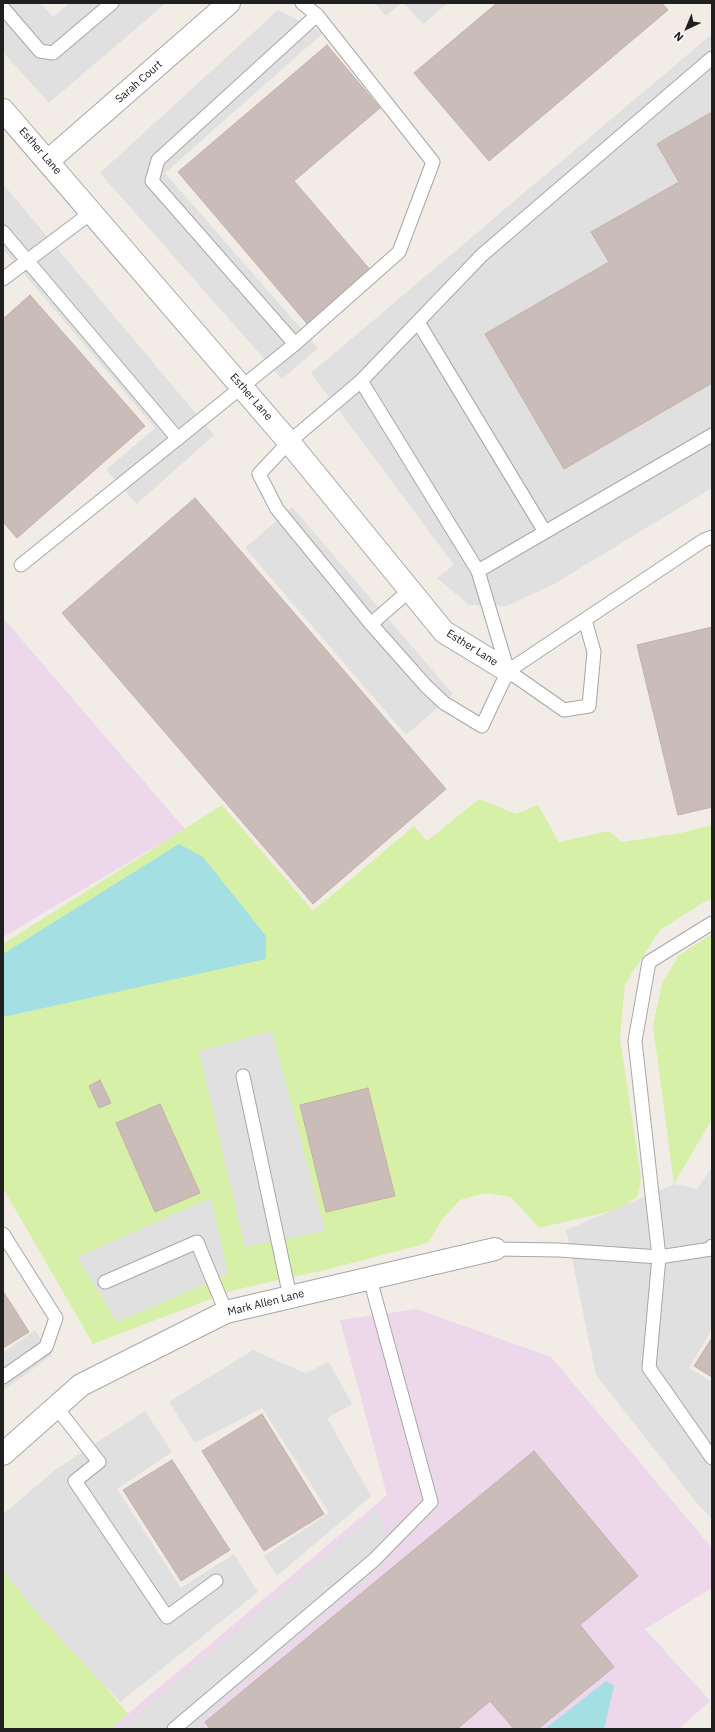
<!DOCTYPE html>
<html>
<head>
<meta charset="utf-8">
<style>
  body { margin:0 }
  #map { position:relative; width:715px; height:1732px; overflow:hidden; background:#f2ece6; font-family:"IBM Plex Sans",sans-serif }
  canvas { display:block }
  .frame { position:absolute; inset:0; border:4px solid #202020; pointer-events:none }
  .north { position:absolute; left:667px; top:8px; width:40px; height:40px; -webkit-text-stroke:3px #fff; paint-order:stroke; rotate:224deg; font-size:11px; font-weight:700; line-height:16px; text-align:center; color:#202020 }
  .north::after { content:''; display:block; margin:auto; width:14px; height:18px; background:#202020; clip-path:polygon(50% 0,100% 100%,50% 72%,0 100%) }
</style>
</head>
<body>
<div id="map">
<canvas width="715" height="1732"></canvas>
<div class="frame"></div>
<div class="north">N</div>
</div>
<script>
const context = document.querySelector('canvas').getContext('2d');
context.lineJoin = 'round';
function fill(path, color) { context.fillStyle = color; context.fill(path, 'evenodd'); }
const toPath = rows => new Path2D(rows.map(r => 'M' + r).join(''));
function stroke(path, color, width, dash) { context.strokeStyle = color; context.lineWidth = width; context.lineCap = dash ? 'butt' : 'round'; context.setLineDash(dash || []); context.stroke(path); }
function drawText(font, color, halo, rows, align = 'center') {
  context.font = font + ' "IBM Plex Sans",sans-serif'; context.lineWidth = 3.5; context.setLineDash([]); context.textBaseline = 'middle'; context.strokeStyle = halo; context.fillStyle = color; for (const [text, x, y, turn = 0] of rows) {
    context.save(); context.translate(x, y); context.rotate((+turn || 0) * Math.PI / 180); context.textAlign = isNaN(turn) ? turn : align; if (halo) context.strokeText(text, 0, 0); context.fillText(text, 0, 0); context.restore();
  }
}
const industrial = toPath([
  [3,618,185,829,3,937],
  [416,1309,551,1357,712,1548,712,1588,645,1629,710,1701,679,1729,110,1729,387,1495,340,1320]
]);
const grass = toPath([
  [479,799,516,814,538,805,559,842,609,831,622,842,681,833,712,825,712,899,704,902,660,930,625,984,620,1038,641,1178,638,1196,620,1209,539,1228,511,1197,485,1193,460,1200,441,1221,428,1243,325,1270,234,1290,93,1344,3,1188,3,944,222,805,313,911,414,826,427,841],
  [712,934,712,1119,674,1184,653,1026,662,983,679,955],
  [3,1565,128,1714,110,1729,3,1729]
]);
const parking = toPath([
  [3,3,40,3,53,17,70,3,166,3,49,103,3,52],
  [375,3,401,3,386,16],
  [404,3,448,3,423,24],
  [278,10,323,33,165,173,318,348,282,379,100,173],
  [712,34,712,488,554,584,507,606,469,605,437,578,454,565,311,373],
  [3,184,214,435,137,504,106,470,155,428,3,249],
  [292,507,453,694,406,735,245,548],
  [272,1031,325,1231,245,1247,199,1051],
  [712,1167,712,1329,689,1368,712,1382,712,1519,696,1502,596,1375,566,1230,674,1184,697,1189],
  [211,1198,228,1274,117,1322,77,1257],
  [35,1330,52,1355,3,1391,3,1353],
  [253,1350,305,1373,329,1362,352,1404,327,1418,371,1496,277,1576,264,1556,329,1513,262,1408,195,1443,169,1402],
  [145,1411,172,1452,117,1489,181,1588,234,1554,258,1592,120,1702,42,1619,3,1571,3,1514,55,1470],
  [378,1509,393,1556,199,1721,205,1729,121,1729]
]);
const water = toPath([
  [179,844,203,857,266,936,266,959,3,1017,3,954],
  [606,1681,614,1686,604,1729,545,1729]
]);
const building = toPath([
  [497,3,662,3,668,10,489,161,414,73,497,3],
  [327,45,380,108,294,181,372,272,309,326,178,172,327,45],
  [712,112,712,383,564,469,485,334,609,262,591,232,679,182,657,144,712,112],
  [30,295,145,426,17,538,3,522,3,319,30,295],
  [195,498,446,789,313,904,62,613,195,498],
  [712,627,712,807,678,815,637,645,712,627],
  [100,1080,111,1103,99,1108,89,1086,100,1080],
  [368,1088,395,1196,326,1212,300,1105,368,1088],
  [160,1104,200,1193,155,1212,116,1123,160,1104],
  [3,1291,29,1332,3,1348,3,1291],
  [712,1338,712,1377,694,1366,712,1338],
  [262,1414,324,1514,264,1551,202,1451,262,1414],
  [534,1451,638,1576,580,1625,614,1667,538,1729,514,1729,490,1701,457,1729,210,1729,205,1722,534,1451],
  [172,1460,230,1550,181,1581,123,1490,172,1460]
]);
const lane = toPath([
  [3,8,40,51,53,53,112,3],
  [3,232,178,439],
  [3,279,92,212],
  [418,322,545,532],
  [295,344,152,181,158,160,317,15],
  [361,381,289,442,259,474,277,509,371,624,426,686,444,703,482,726,508,671,704,540,712,537],
  [21,565,295,344,399,252,433,162,317,15,302,3],
  [478,571,712,435],
  [585,620,594,652,589,706,564,710,508,671,478,571,361,381,482,255,712,58],
  [371,624,410,590],
  [712,923,649,962,635,1041,659,1257,649,1368,712,1458],
  [243,1076,290,1297],
  [3,1234,56,1318,46,1347,3,1377],
  [495,1249,559,1250,659,1257,711,1249,712,1246],
  [105,1282,197,1242,226,1312],
  [56,1407,99,1462,75,1481,167,1617,216,1581],
  [174,1729,374,1560,431,1502,370,1279]
]);
const street = toPath([
  [3,110,289,442,444,632,508,671],
  [48,161,229,3],
  [3,1454,81,1385,226,1312,495,1249]
]);
const streetNames = [
  ["Sarah Court",139,82,-41],
  ["Esther Lane",40,151,49],
  ["Esther Lane",251,397,49],
  ["Esther Lane",472,648,32],
  ["Mark Allen Lane",266,1303,-14]
];
fill(industrial, '#ecd7eb');
fill(grass, '#d7f0a8');
fill(parking, '#e0e0e0');
fill(water, '#a3dfe3');
fill(building, '#cabdb9');
stroke(building, '#c5afa7', 1);
stroke(lane, '#a7a7a7', 15);
stroke(street, '#a7a7a7', 24);
stroke(lane, '#fff', 13);
stroke(street, '#fff', 22);
drawText('11px', '#202020', '#fff', streetNames);
</script>
</body>
</html>
